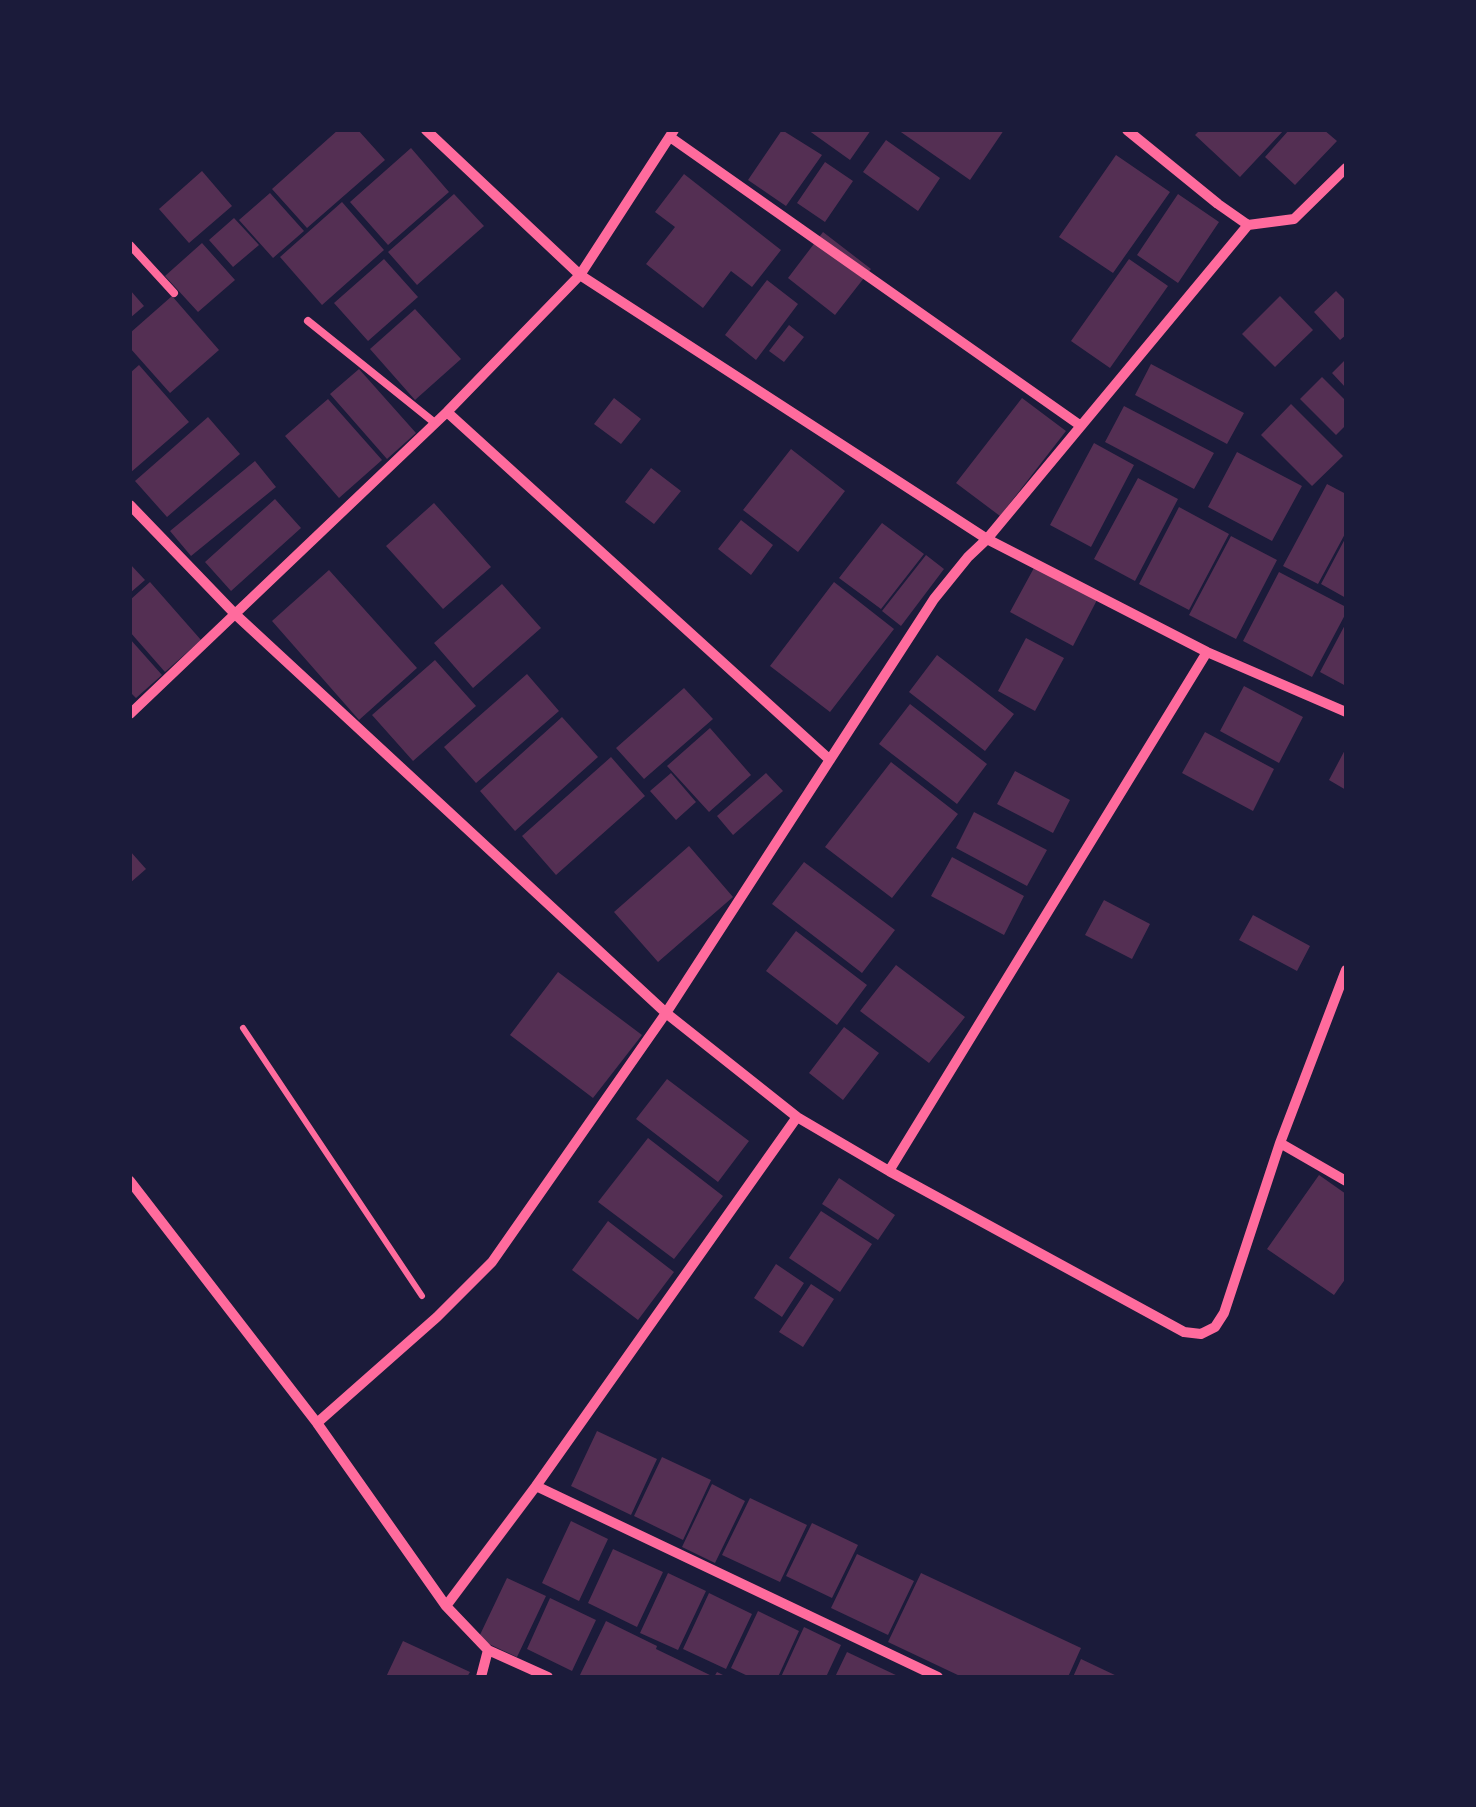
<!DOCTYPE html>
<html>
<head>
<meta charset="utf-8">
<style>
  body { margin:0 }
  #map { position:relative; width:1476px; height:1807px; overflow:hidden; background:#1b1b3a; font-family:Literata,serif }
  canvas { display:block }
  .frame { position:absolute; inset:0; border:132px solid #1b1b3a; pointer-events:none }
</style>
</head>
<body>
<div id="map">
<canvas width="1476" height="1807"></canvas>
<div class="frame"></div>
</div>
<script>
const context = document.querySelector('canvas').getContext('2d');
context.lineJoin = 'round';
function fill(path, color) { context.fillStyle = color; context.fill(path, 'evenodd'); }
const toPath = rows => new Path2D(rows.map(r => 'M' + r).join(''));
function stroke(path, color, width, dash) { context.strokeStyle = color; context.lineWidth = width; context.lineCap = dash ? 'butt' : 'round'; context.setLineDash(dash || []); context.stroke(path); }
const building = toPath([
  [338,130,358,130,385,160,307,228,272,189],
  [782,130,822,155,786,206,748,180],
  [808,130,871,130,850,160],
  [898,130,1004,130,970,180],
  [1200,130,1284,130,1240,177,1195,135],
  [1289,130,1324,130,1337,141,1295,185,1265,157],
  [886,140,940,178,918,211,863,172],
  [411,148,449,192,388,245,350,202],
  [1116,155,1170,192,1113,273,1059,237],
  [825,162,853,181,825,222,797,203],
  [202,171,232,206,189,243,159,209],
  [684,174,781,250,752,287,731,271,703,308,646,264,675,227,655,212],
  [270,193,304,231,273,258,239,220],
  [454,194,484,226,417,285,388,252],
  [1178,194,1219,222,1178,283,1137,255],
  [342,202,384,250,322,305,280,257],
  [234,218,259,245,233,267,209,240],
  [823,232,871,269,835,315,788,278],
  [202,243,235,280,198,312,165,276],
  [384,259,418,297,368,341,334,303],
  [1129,259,1168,286,1110,368,1071,341],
  [767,280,798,304,756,360,725,335],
  [130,290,144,306,130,318],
  [1336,291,1346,301,1346,335,1340,340,1314,312],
  [172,296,219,350,170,393,130,348,130,333],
  [1280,296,1313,330,1275,367,1242,334],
  [415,309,461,359,415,400,370,349],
  [789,325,804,337,784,362,769,351],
  [1346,359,1346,388,1332,373],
  [1151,364,1244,413,1227,444,1135,395],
  [139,365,189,422,130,473,130,373],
  [359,369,416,433,387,459,330,394],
  [1322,377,1346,401,1346,425,1336,435,1300,399],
  [614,398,641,419,621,444,594,424],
  [1022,398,1066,431,1000,516,956,483],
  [328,399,382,460,339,498,285,436],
  [1291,404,1343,456,1312,486,1261,435],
  [1124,406,1214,453,1194,489,1105,442],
  [208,417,240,454,167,517,135,481],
  [1094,443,1134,465,1091,547,1050,525],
  [791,449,845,491,798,552,743,510],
  [1237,452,1302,486,1272,541,1208,507],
  [255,461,276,487,191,556,170,531],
  [651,468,681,491,654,524,625,502],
  [1138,478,1178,499,1135,581,1094,559],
  [1327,484,1346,494,1346,532,1318,584,1283,566],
  [275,499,301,528,231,591,205,562],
  [434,503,491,567,443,609,386,546],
  [1179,507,1229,534,1189,610,1139,584],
  [741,520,773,545,751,575,718,549],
  [882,523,924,554,881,609,839,578],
  [1231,536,1277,560,1236,639,1189,615],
  [1346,537,1346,598,1321,584],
  [926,555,944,569,901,626,882,611],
  [130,564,145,580,130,593],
  [1035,566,1097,600,1073,646,1010,612],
  [329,570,417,668,359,720,272,621],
  [1279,572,1346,607,1346,613,1312,677,1243,641],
  [150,582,201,640,165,672,130,632,130,600],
  [834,582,894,629,830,712,770,666],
  [502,584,541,628,473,688,434,643],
  [1346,623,1346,686,1320,672],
  [1026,638,1064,658,1035,711,998,691],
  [130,639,162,675,136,698,130,692],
  [937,655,1014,714,985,751,909,692],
  [435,660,476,706,413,761,372,715],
  [527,674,559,711,476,783,444,747],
  [1244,686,1303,717,1279,763,1220,731],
  [684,688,713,719,644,779,616,748],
  [910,704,987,764,957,804,879,744],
  [562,717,598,757,515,831,480,791],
  [710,728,751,775,709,812,667,766],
  [1205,732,1274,769,1253,811,1182,773],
  [1346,748,1346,790,1329,780],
  [611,757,645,796,556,875,522,836],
  [891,762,958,814,892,898,825,847],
  [1015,771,1070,800,1053,833,997,804],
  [671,773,696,802,676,820,650,791],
  [766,773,783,791,733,835,717,816],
  [974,812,1047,850,1027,886,956,848],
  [689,846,733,897,658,962,614,912],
  [130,851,146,869,130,883],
  [952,857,1024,896,1004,935,931,896],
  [804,862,895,930,862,973,772,904],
  [1104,900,1150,924,1132,959,1085,935],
  [1253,915,1310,946,1297,971,1239,940],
  [796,931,867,985,837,1025,766,971],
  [896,965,965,1017,929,1063,860,1011],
  [558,972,642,1035,593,1098,510,1035],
  [844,1027,879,1053,843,1100,809,1073],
  [667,1079,749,1141,718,1182,636,1119],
  [648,1138,723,1196,674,1259,598,1202],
  [1319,1175,1346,1194,1346,1278,1334,1295,1267,1249],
  [839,1178,895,1215,878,1240,822,1204],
  [821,1211,872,1244,840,1292,789,1258],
  [608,1221,674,1272,638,1320,572,1270],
  [776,1264,804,1283,782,1317,754,1298],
  [811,1284,834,1299,803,1347,779,1332],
  [597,1431,657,1459,631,1515,571,1486],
  [662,1457,711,1480,683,1540,634,1516],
  [712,1484,745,1501,715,1563,682,1547],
  [750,1498,807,1525,780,1582,722,1555],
  [571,1521,608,1539,579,1601,542,1583],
  [812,1523,858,1545,832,1598,786,1576],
  [613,1549,663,1572,637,1627,588,1603],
  [857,1554,914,1581,888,1635,831,1608],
  [668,1573,706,1591,678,1650,640,1633],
  [921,1573,1081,1648,1068,1677,962,1677,888,1642],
  [507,1578,546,1596,517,1657,478,1639],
  [709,1593,752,1614,726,1669,683,1649],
  [550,1598,596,1620,572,1671,527,1649],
  [758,1611,799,1631,778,1677,750,1677,731,1668],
  [606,1621,657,1646,656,1649,714,1677,717,1672,727,1677,579,1677],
  [804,1627,841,1645,826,1677,781,1677],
  [403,1641,470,1672,467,1677,386,1677],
  [847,1652,900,1677,835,1677],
  [1081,1659,1119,1677,1073,1677]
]);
const path = toPath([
  [243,1028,422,1296]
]);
const service = toPath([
  [130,245,174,293],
  [308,321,435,423]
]);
const minor = toPath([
  [426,130,580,275,987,539,1207,652,1346,712],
  [1127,130,1218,204,1248,225,1294,219,1346,168],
  [670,137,1081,426],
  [447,412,830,760],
  [130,505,235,614,666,1013,797,1117,536,1486,446,1606],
  [130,714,447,412,580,275,674,130],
  [797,1117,889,1171,1184,1332,1201,1334,1215,1327,1224,1313,1280,1143,1346,970],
  [1280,1143,1346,1181],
  [889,1171,1207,652],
  [130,1181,317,1423,446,1606,488,1650,548,1677],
  [317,1423,437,1317,492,1262,666,1013,934,599,968,557,987,539,1248,225],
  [536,1486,938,1677],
  [481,1677,488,1650]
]);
fill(building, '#542f53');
stroke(path, '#ff6b9d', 6);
stroke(service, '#ff6b9d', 8);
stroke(minor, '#ff6b9d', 10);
</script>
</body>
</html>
